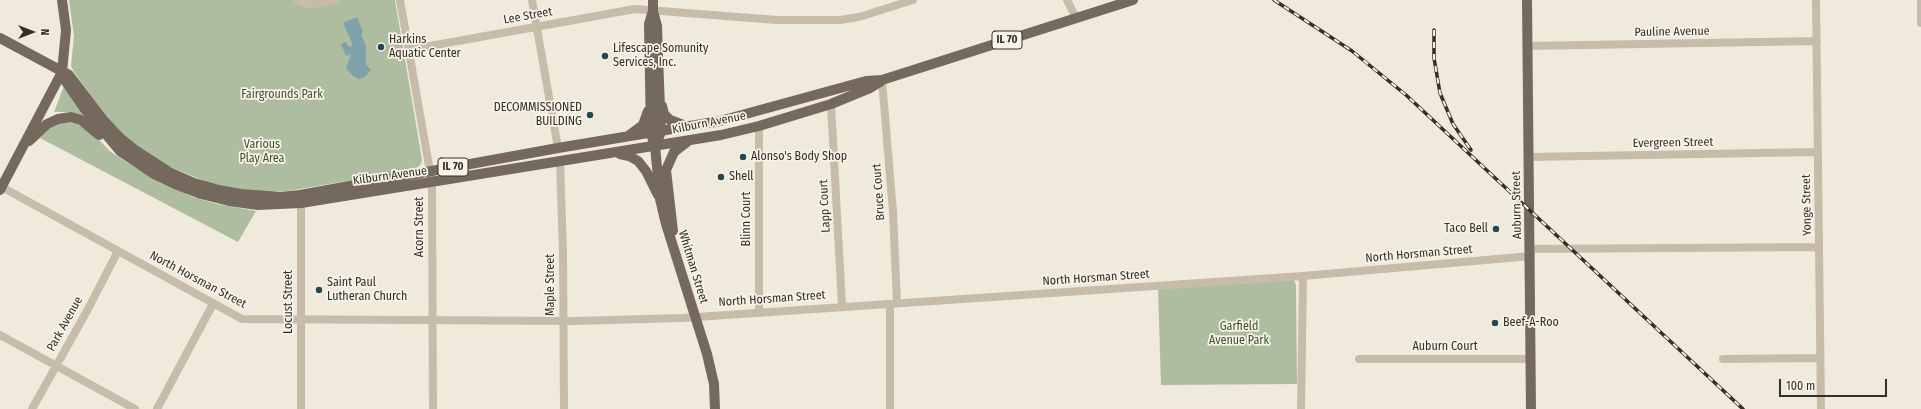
<!DOCTYPE html>
<html>
<head>
<meta charset="utf-8">
<style>
  body { margin:0 }
  #map { position:relative; width:1921px; height:409px; overflow:hidden; background:#f0eadd; font-family:"Fira Sans Condensed",sans-serif }
  canvas { display:block }
  .north { position:absolute; left:12px; top:12px; width:40px; height:40px; -webkit-text-stroke:3px #f8f3e9; paint-order:stroke; rotate:90deg; font-size:11px; font-weight:700; line-height:16px; text-align:center; color:#352f29 }
  .north::after { content:''; display:block; margin:auto; width:14px; height:18px; background:#352f29; clip-path:polygon(50% 0,100% 100%,50% 72%,0 100%) }
  .scale { position:absolute; left:1779px; top:379px; width:108px; height:18px; box-sizing:border-box; border:2px solid #352f29; border-top:0; padding-left:5px; font-size:12px; line-height:14px; white-space:nowrap; color:#352f29; -webkit-text-stroke:3px #f8f3e9; paint-order:stroke }
</style>
</head>
<body>
<div id="map">
<canvas width="1921" height="409"></canvas>
<div class="north">N</div>
<div class="scale">100 m</div>
</div>
<script>
const context = document.querySelector('canvas').getContext('2d');
context.lineJoin = 'round';
function fill(path, color) { context.fillStyle = color; context.fill(path, 'evenodd'); }
const toPath = rows => new Path2D(rows.map(r => 'M' + r).join(''));
function stroke(path, color, width, dash) { context.strokeStyle = color; context.lineWidth = width; context.lineCap = dash ? 'butt' : 'round'; context.setLineDash(dash || []); context.stroke(path); }
function drawText(font, color, halo, rows, align = 'center') {
  context.font = font + ' "Fira Sans Condensed",sans-serif'; context.lineWidth = 3.5; context.setLineDash([]); context.textBaseline = 'middle'; context.strokeStyle = halo; context.fillStyle = color; for (const [text, x, y, turn = 0] of rows) {
    context.save(); context.translate(x, y); context.rotate((+turn || 0) * Math.PI / 180); context.textAlign = isNaN(turn) ? turn : align; if (halo) context.strokeText(text, 0, 0); context.fillText(text, 0, 0); context.restore();
  }
}
const green = toPath([
  [69,0,395,0,422,160,421,164,416,169,411,170,288,191,268,192,245,190,209,183,168,166,142,150,122,134,108,119,74,72,71,66,74,36],
  [64,86,97,130,71,112,54,112],
  [75,122,96,137,111,152,153,179,193,197,217,204,256,211,238,242,40,138,53,124],
  [1294,280,1296,285,1297,384,1161,385,1158,289]
]);
const water = toPath([
  [357,17,363,32,361,34,366,46,366,64,371,70,365,77,359,79,353,76,346,68,351,54,346,56,341,44,346,42,348,46,351,47,352,43,343,23]
]);
const minor = toPath([
  [298,0,306,4,312,4,335,0],
  [400,0,432,183,433,409],
  [532,0,558,148],
  [1067,0,1076,18],
  [1816,0,1821,409],
  [1921,0,1921,23],
  [1527,46,1817,41],
  [408,50,635,9,777,20,840,20,859,17,913,0],
  [882,80,893,212,897,303],
  [831,104,842,306],
  [759,126,759,312],
  [1528,157,1818,152],
  [560,162,563,252,564,409],
  [0,186,242,319,575,321,682,318,1303,276,1531,256],
  [301,198,301,409],
  [1531,249,1819,247],
  [890,304,890,409],
  [0,335,135,409],
  [1359,359,1531,359],
  [1723,359,1820,358],
  [32,409,87,311,118,251],
  [157,409,213,304],
  [1301,409,1303,276]
]);
const major = toPath([
  [653,0,653,11,657,26,658,57,661,132,655,146,660,199,666,224,707,354,714,384,715,409],
  [1527,0,1531,409],
  [653,11,649,24,651,134,653,140],
  [0,38,69,75,104,121,120,138,135,150,169,172,194,183,219,190,241,194,280,197,300,195,558,148,720,121,866,81,882,80,1133,0],
  [63,73,66,82,84,108,120,151,154,174,175,184,201,194,229,201,258,205,301,203,721,135,759,126,831,104,870,88,880,82],
  [662,106,664,114,670,120,686,126],
  [628,136,643,125,648,111],
  [29,141,47,124,58,119,71,117,81,120,99,135],
  [620,154,629,156,638,161,646,171,658,195],
  [0,190,62,72,66,30,62,0],
  [673,231,666,170,674,152,687,142]
]);
const rail = toPath([
  [1274,0,1352,51,1406,95,1743,409],
  [1434,30,1434,58,1440,93,1453,124,1471,150]
]);
const markers = [
  [381,47,4,"#224852"],
  [605,56,4,"#224852"],
  [590,115,4,"#224852"],
  [743,157,4,"#224852"],
  [721,177,4,"#224852"],
  [1496,229,4,"#224852"],
  [319,290,4,"#224852"],
  [1495,323,4,"#224852"]
];
const shields = [
  [1007,40,30],
  [453,167,30]
];
const shieldNames = [
  ["IL 70",1007,40],
  ["IL 70",453,167]
];
const streetNames = [
  ["Lee Street",528,16,-10],
  ["Pauline Avenue",1672,32,-1],
  ["Kilburn Avenue",709,123,-11],
  ["Evergreen Street",1673,143,-1],
  ["Kilburn Avenue",390,176,-8],
  ["Bruce Court",879,192,-94],
  ["Auburn Street",1517,205,-91],
  ["Yonge Street",1807,205,-91],
  ["Lapp Court",825,206,-93],
  ["Blinn Court",747,219,-90],
  ["Acorn Street",420,227,-90],
  ["North Horsman Street",1419,254,-5],
  ["Whitman Street",693,267,73],
  ["North Horsman Street",1096,278,-4],
  ["North Horsman Street",198,280,28],
  ["Maple Street",551,285,-90],
  ["North Horsman Street",772,299,-4],
  ["Locust Street",289,302,-90],
  ["Park Avenue",65,324,-61],
  ["Auburn Court",1445,347]
];
const poiNames = [
  ["Harkins",389,40],
  ["Aquatic Center",389,54],
  ["Lifescape Somunity",613,49],
  ["Services, Inc.",613,63],
  ["DECOMMISSIONED",582,108,"right"],
  ["BUILDING",582,122,"right"],
  ["Alonso's Body Shop",751,157],
  ["Shell",729,177],
  ["Taco Bell",1488,229,"right"],
  ["Saint Paul",327,283],
  ["Lutheran Church",327,297],
  ["Beef-A-Roo",1503,323]
];
const parkNames = [
  ["Fairgrounds Park",282,95],
  ["Various",262,145],
  ["Play Area",262,159],
  ["Garfield",1239,327],
  ["Avenue Park",1239,341]
];
fill(green, '#aebd9f');
fill(water, '#7fa1aa');
stroke(minor, '#c7bcaa', 8);
stroke(major, '#75685c', 10);
stroke(rail, '#352f29', 3.5);
stroke(rail, '#f8f3e9', 2, [6]);
for (const [x, y, r, color] of markers) { const dot = new Path2D(); dot.arc(x, y, r, 0, 2 * Math.PI); context.fillStyle = color; context.fill(dot); stroke(dot, '#f8f3e9', 1.5); }
for (const [x, y, w] of shields) { const box = new Path2D(); box.roundRect(x - w / 2, y - 9, w, 18, 3); context.fillStyle = '#f8f3e9'; context.fill(box); stroke(box, '#352f29', 1); }
drawText('bold 11px', '#352f29', null, shieldNames);
drawText('12px', '#352f29', '#f8f3e9', streetNames);
drawText('12px', '#352f29', '#f8f3e9', poiNames, 'left');
drawText('12px', '#3f512f', '#f8f3e9', parkNames);
</script>
</body>
</html>
